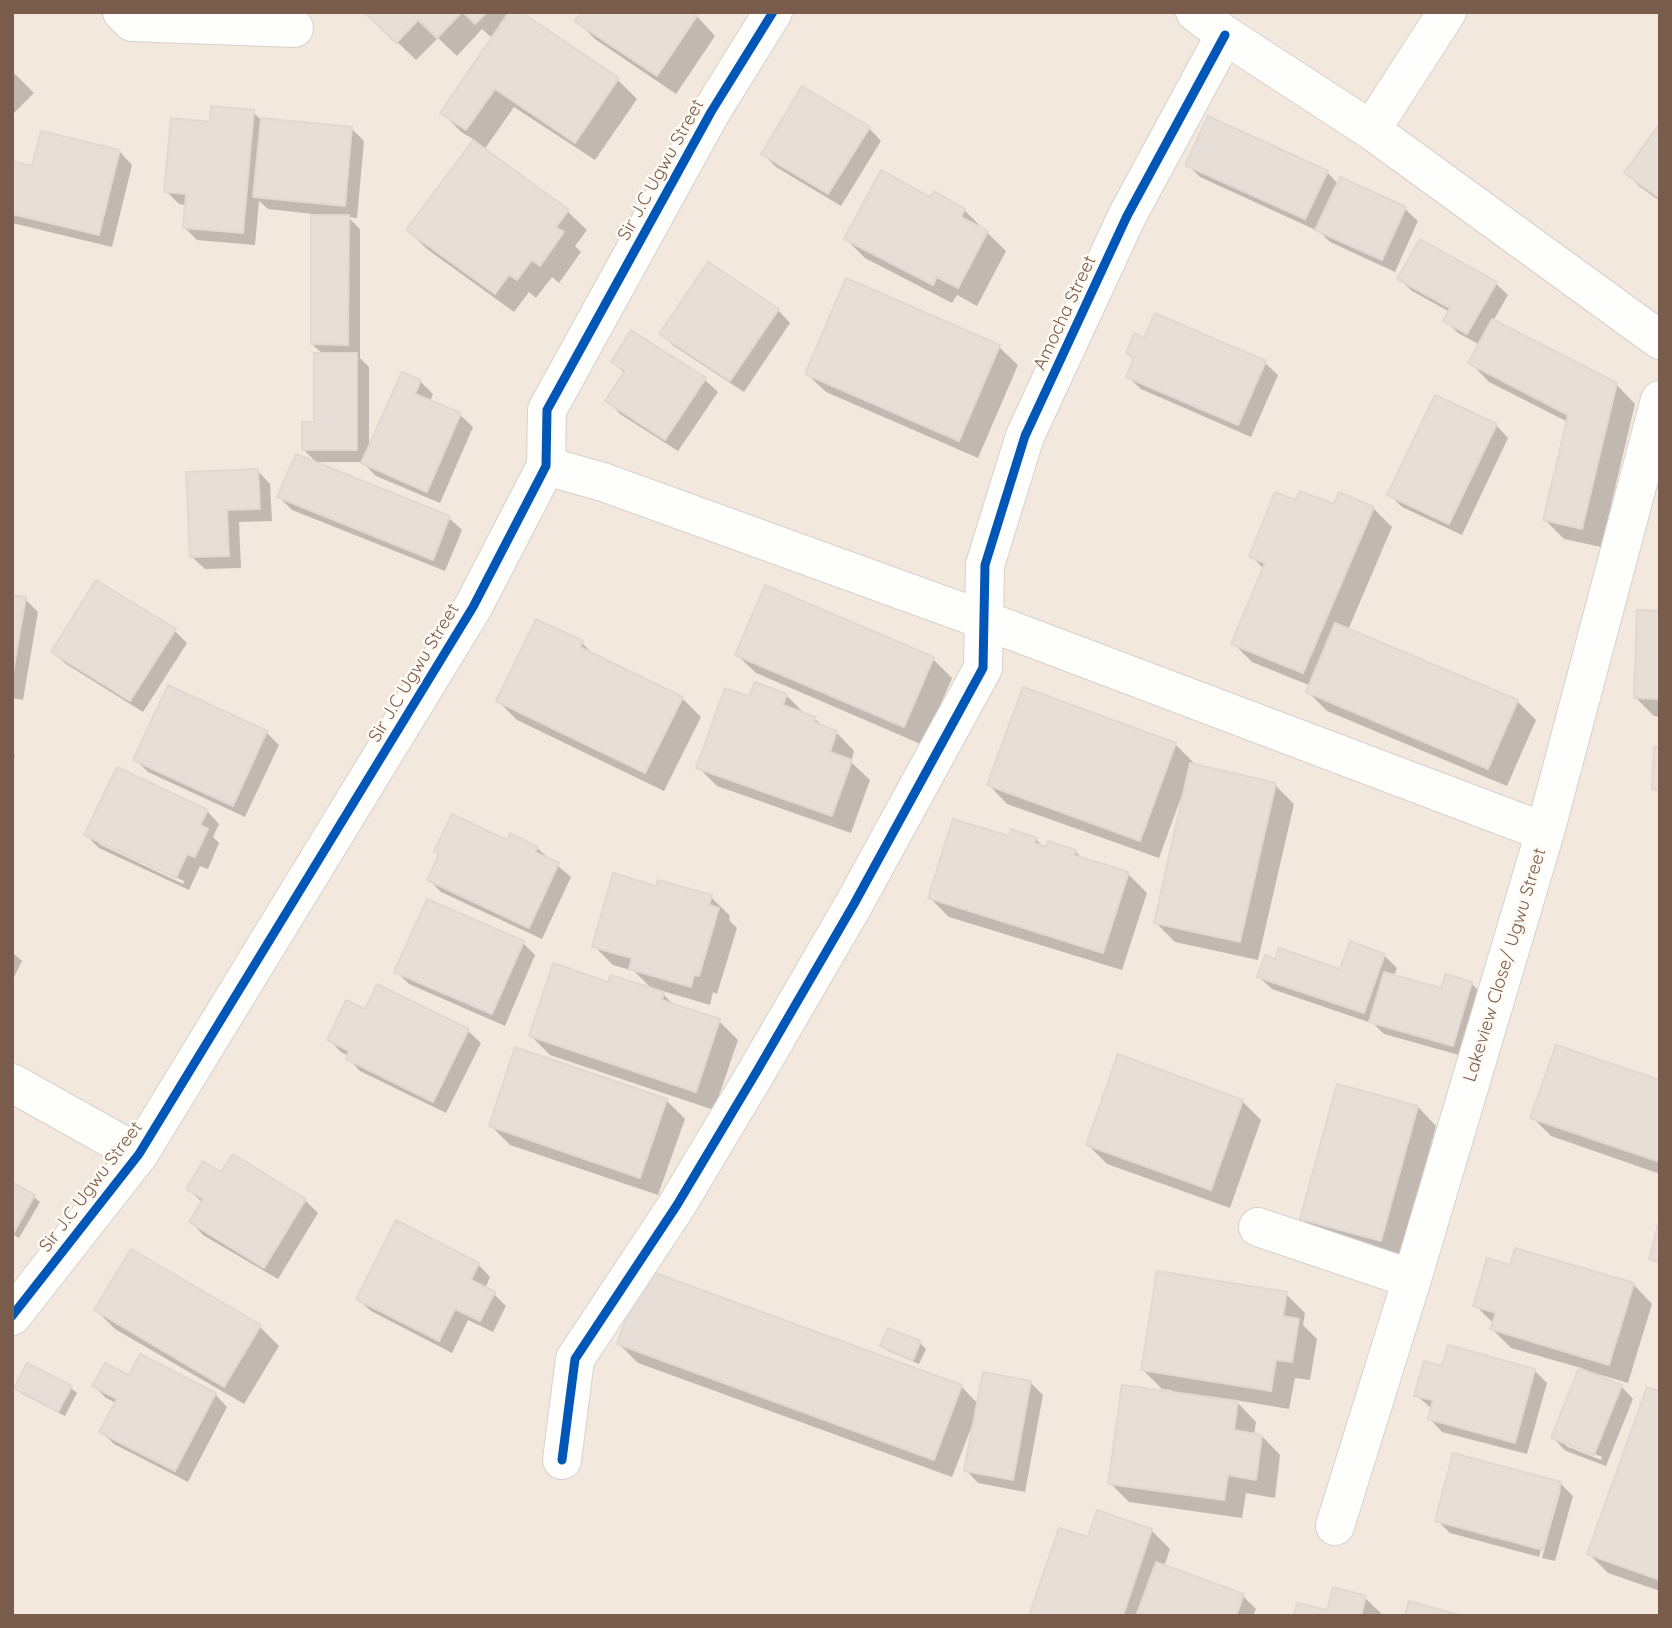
<!DOCTYPE html>
<html>
<head>
<meta charset="utf-8">
<style>
  body { margin:0 }
  #map { position:relative; width:1672px; height:1628px; overflow:hidden; background:#f9f5f0; font-family:Quicksand,sans-serif }
  canvas { display:block }
  .frame { position:absolute; inset:0; border:14px solid #7a5c4d; pointer-events:none }
</style>
</head>
<body>
<div id="map">
<canvas width="1672" height="1628"></canvas>
<div class="frame"></div>
</div>
<script>
const context = document.querySelector('canvas').getContext('2d');
context.lineJoin = 'round';
function fill(path, color) { context.fillStyle = color; context.fill(path, 'evenodd'); }
const toPath = rows => new Path2D(rows.map(r => 'M' + r).join(''));
function stroke(path, color, width, dash) { context.strokeStyle = color; context.lineWidth = width; context.lineCap = dash ? 'butt' : 'round'; context.setLineDash(dash || []); context.stroke(path); }
function drawText(font, color, halo, rows, align = 'center') {
  context.font = font + ' Quicksand,sans-serif'; context.lineWidth = 5; context.setLineDash([]); context.textBaseline = 'middle'; context.strokeStyle = halo; context.fillStyle = color; for (const [text, x, y, turn = 0] of rows) {
    context.save(); context.translate(x, y); context.rotate((+turn || 0) * Math.PI / 180); context.textAlign = isNaN(turn) ? turn : align; if (halo) context.strokeText(text, 0, 0); context.fillText(text, 0, 0); context.restore();
  }
}
const residential = toPath([
  [12,12,1660,12,1660,1616,12,1616]
]);
const shadow = toPath([
  [366,12,524,12,522,14,618,80,637,99,595,160,514,107,484,150,568,212,587,230,575,246,581,252,559,283,552,277,536,298,529,292,514,312,427,249,408,230,475,140,461,132,443,113,493,39,482,29,457,56,438,38,416,60],
  [693,12,715,36,676,94,595,39,577,21],
  [12,71,34,93,12,115],
  [253,112,261,120,352,129,364,141,357,218,348,217,360,229,360,358,369,367,369,451,420,381,433,394,430,402,460,415,473,427,440,503,376,476,362,462,316,462,303,449,315,424,323,354,312,344,313,214,268,209,259,201,255,245,197,240,184,227,186,205,179,204,166,191,211,124],
  [1660,126,1660,201,1639,186,1626,173],
  [869,128,881,141,841,206,776,167,763,154],
  [42,133,120,152,132,165,112,247,12,223,12,162,33,168],
  [1187,164,1327,172,1339,185,1341,179,1405,209,1418,221,1395,272,1330,242,1320,232,1200,177],
  [931,199,964,210,1006,251,977,306,957,295,952,303,865,258,846,239],
  [1399,279,1495,283,1508,295,1493,321,1616,384,1635,404,1601,547,1564,539,1545,520,1568,422,1489,382,1471,363,1480,345,1458,333,1446,321,1450,312,1412,291],
  [778,310,790,323,744,392,674,346,661,334],
  [632,332,705,380,718,392,678,451,620,414,608,401,625,374,613,362],
  [1145,340,1265,363,1278,375,1251,437,1141,389,1128,377,1135,359,1128,352],
  [999,347,1018,365,978,458,826,392,807,374],
  [1496,425,1508,438,1462,535,1402,507,1390,495],
  [258,471,270,484,272,521,239,522,241,568,205,569,192,557,188,474],
  [279,497,449,518,462,530,445,571,292,510],
  [1296,503,1373,508,1392,527,1348,630,1517,701,1536,720,1507,786,1327,711,1308,692,1311,686,1252,662,1233,643,1264,569,1251,556],
  [766,587,933,659,952,678,923,745,756,673,737,655],
  [12,597,25,599,38,612,23,700,12,698],
  [1660,613,1660,717,1654,716,1635,697],
  [175,631,187,643,143,712,66,664,53,652],
  [582,643,595,656,682,698,701,717,664,791,517,720,498,701],
  [169,687,266,732,279,745,245,817,148,772,135,759],
  [786,695,805,714,815,719,825,728,836,732,854,751,851,762,870,780,851,833,717,786,698,767,750,698],
  [1175,744,1194,763,1193,766,1275,785,1294,804,1258,960,1175,942,1156,923,1186,792,1183,792,1159,858,1007,804,989,785],
  [12,751,15,754,12,771],
  [207,811,219,824,213,837,219,843,208,869,200,866,189,890,99,848,86,835],
  [99,840,184,881,183,884,99,844],
  [1010,838,1036,839,1044,848,1075,851,1084,860,1128,874,1147,893,1122,970,949,917,930,898],
  [508,842,537,848,571,877,542,939,441,892,429,880],
  [657,888,711,897,730,916,729,920,737,928,717,994,713,992,710,1005,659,990,675,1006,719,1021,738,1040,714,1110,550,1055,531,1036,609,984,653,990,634,971,613,965,594,946],
  [523,943,535,955,505,1026,409,984,396,971],
  [12,952,22,961,12,981],
  [1384,955,1397,968,1394,976,1442,991,1471,983,1484,996,1466,1057,1384,1034,1374,1024,1272,989,1259,977,1341,972],
  [366,1011,468,1031,481,1043,446,1113,360,1071,348,1058,349,1056,341,1052,329,1040],
  [1660,1082,1660,1174,1551,1136,1532,1117],
  [666,1100,685,1119,658,1195,510,1145,491,1126],
  [1242,1101,1261,1120,1230,1208,1107,1164,1088,1145],
  [1418,1107,1436,1126,1399,1259,1320,1238,1301,1219],
  [222,1175,305,1200,318,1213,278,1279,203,1235,191,1222,203,1203,188,1189],
  [12,1186,34,1197,40,1202,19,1238,12,1234],
  [1517,1250,1634,1285,1652,1304,1628,1383,1591,1372,1590,1374,1621,1386,1633,1399,1606,1466,1566,1451,1553,1438,1581,1368,1511,1348,1492,1329,1494,1324,1475,1305,1511,1267],
  [1566,1442,1602,1457,1601,1460,1566,1446],
  [132,1251,260,1327,279,1346,244,1404,115,1329,96,1310],
  [478,1264,490,1277,485,1289,494,1294,506,1306,493,1332,468,1320,452,1353,371,1311,358,1299],
  [1286,1294,1305,1313,1303,1325,1317,1339,1310,1380,1295,1378,1289,1409,1235,1400,1256,1422,1254,1435,1262,1436,1280,1455,1275,1498,1246,1493,1242,1518,1129,1502,1110,1483,1172,1390,1162,1389,1143,1370],
  [920,1343,926,1349,919,1364,888,1351,882,1346],
  [619,1344,961,1386,978,1404,1030,1382,1043,1395,1025,1492,978,1483,966,1470,975,1424,973,1423,952,1477,638,1363],
  [1443,1369,1534,1370,1547,1383,1527,1454,1442,1432,1430,1419,1432,1409,1416,1395],
  [130,1378,215,1394,227,1407,188,1482,114,1444,101,1431,116,1403,106,1398,94,1386],
  [16,1388,71,1388,77,1393,65,1416,22,1394],
  [1660,1393,1660,1591,1608,1573,1589,1554],
  [1560,1483,1573,1496,1555,1561,1542,1558,1561,1489,1557,1489,1539,1557,1450,1533,1437,1520],
  [1151,1530,1170,1549,1164,1567,1243,1596,1256,1609,1253,1616,1031,1616,1089,1539],
  [1365,1598,1384,1616,1295,1616,1328,1612]
]);
const building = toPath([
  [364,12,462,12,437,38,418,20,396,43,364,12],
  [463,12,487,12,475,24,463,12],
  [509,12,521,12,619,78,575,143,495,89,466,130,440,113,509,12],
  [584,12,693,12,697,16,657,76,574,21,584,12],
  [802,86,870,127,828,194,761,154,802,86],
  [211,106,254,110,243,233,183,228,186,194,164,192,171,118,210,122,211,106],
  [1208,116,1328,171,1305,219,1185,165,1208,116],
  [261,118,352,127,345,206,253,197,261,118],
  [1660,123,1660,195,1658,197,1624,173,1660,123],
  [41,131,120,150,99,235,12,214,12,161,32,166,41,131],
  [473,140,569,210,556,227,564,232,540,266,532,260,517,280,509,275,495,294,406,230,473,140],
  [881,170,930,197,934,191,965,209,961,217,988,231,958,288,937,277,933,285,844,239,881,170],
  [1340,177,1406,207,1382,260,1315,230,1340,177],
  [311,215,349,215,348,345,311,344,311,215],
  [1420,239,1497,282,1467,334,1443,321,1450,308,1397,279,1420,239],
  [708,262,779,309,730,381,659,334,708,262],
  [846,278,1000,345,959,441,805,374,846,278],
  [1155,313,1266,361,1238,425,1126,377,1134,357,1126,353,1134,333,1144,338,1155,313],
  [1492,319,1617,383,1582,529,1543,520,1568,415,1468,363,1492,319],
  [631,330,706,378,665,440,605,401,625,371,611,362,631,330],
  [314,353,357,353,357,450,302,450,302,422,314,422,314,353],
  [402,372,421,380,415,394,461,413,427,492,361,463,402,372],
  [1435,395,1497,424,1449,524,1387,495,1435,395],
  [296,454,450,516,433,560,277,497,296,454],
  [258,469,260,509,227,510,229,556,190,557,186,472,258,469],
  [1300,491,1334,504,1339,492,1374,507,1303,673,1231,644,1265,563,1249,557,1275,492,1295,500,1300,491],
  [96,580,176,629,130,701,51,652,96,580],
  [765,585,934,657,904,727,735,655,765,585],
  [12,595,26,597,12,678,12,595],
  [1637,610,1660,611,1660,699,1634,698,1637,610],
  [536,619,583,641,580,647,683,697,645,773,496,701,536,619],
  [1335,623,1518,700,1488,769,1306,692,1335,623],
  [755,682,787,694,783,705,816,717,814,722,837,731,830,752,852,760,832,816,696,768,725,688,749,696,755,682],
  [168,685,267,731,233,806,133,760,168,685],
  [1023,687,1176,743,1140,841,987,785,1023,687],
  [1654,747,1660,747,1660,790,1652,789,1654,747],
  [1190,763,1276,783,1240,942,1154,923,1190,763],
  [117,767,208,810,200,825,208,829,195,857,187,854,176,878,84,835,117,767],
  [452,814,507,840,510,833,538,847,535,852,559,863,529,928,427,880,439,854,434,851,452,814],
  [953,819,1009,836,1011,829,1037,838,1034,843,1046,847,1048,841,1076,850,1074,855,1129,872,1103,953,928,898,953,819],
  [613,873,656,886,658,880,712,895,709,905,719,908,699,976,694,975,691,987,629,969,632,958,592,947,613,873],
  [427,899,524,941,492,1014,394,972,427,899],
  [1350,941,1385,954,1364,1013,1257,977,1265,955,1275,959,1279,948,1340,969,1350,941],
  [553,963,608,982,611,975,664,992,662,1000,720,1019,696,1092,529,1036,553,963],
  [1384,972,1441,988,1446,974,1472,982,1453,1046,1369,1022,1384,972],
  [377,984,469,1029,433,1102,346,1059,349,1051,327,1040,346,1000,365,1009,377,984],
  [1556,1045,1660,1080,1660,1162,1530,1118,1556,1045],
  [515,1047,667,1099,640,1178,489,1126,515,1047],
  [1118,1054,1243,1100,1211,1190,1086,1145,1118,1054],
  [1337,1084,1418,1106,1381,1241,1300,1219,1337,1084],
  [233,1154,306,1199,264,1268,189,1222,203,1199,186,1189,203,1161,221,1172,233,1154],
  [12,1182,35,1195,13,1234,12,1233,12,1182],
  [1660,1217,1660,1262,1649,1259,1660,1217],
  [396,1220,479,1263,471,1280,495,1292,480,1321,455,1309,439,1341,356,1299,396,1220],
  [1515,1248,1634,1283,1609,1365,1490,1329,1496,1313,1473,1306,1487,1258,1510,1265,1515,1248],
  [131,1249,261,1325,224,1387,94,1310,131,1249],
  [644,1269,962,1385,934,1460,617,1344,644,1269],
  [1157,1271,1287,1292,1283,1316,1299,1319,1292,1362,1276,1360,1271,1391,1141,1370,1157,1271],
  [888,1328,921,1341,913,1360,880,1346,888,1328],
  [1448,1345,1535,1369,1515,1443,1428,1419,1433,1400,1414,1396,1424,1361,1442,1366,1448,1345],
  [140,1354,216,1393,175,1471,99,1432,117,1399,92,1386,105,1363,129,1375,140,1354],
  [27,1363,72,1386,58,1412,14,1388,27,1363],
  [1579,1368,1622,1385,1594,1455,1551,1438,1579,1368],
  [983,1372,1031,1381,1013,1480,964,1471,983,1372],
  [1122,1385,1238,1401,1234,1430,1262,1435,1256,1480,1228,1475,1224,1500,1108,1484,1122,1385],
  [1647,1387,1660,1391,1660,1580,1587,1554,1647,1387],
  [1453,1453,1561,1482,1543,1550,1435,1521,1453,1453],
  [1097,1510,1152,1529,1123,1616,1029,1616,1059,1528,1088,1537,1097,1510],
  [1156,1562,1244,1594,1236,1616,1136,1616,1156,1562],
  [1333,1587,1366,1596,1361,1616,1294,1616,1297,1603,1327,1610,1333,1587],
  [1409,1601,1463,1616,1405,1616,1409,1601]
]);
const minor = toPath([
  [122,12,132,22,294,28],
  [1371,130,1447,12],
  [546,466,603,482,984,620,1545,832],
  [12,1083,139,1154],
  [1258,1227,1412,1279],
  [12,1316,139,1154,473,607,546,466,547,410,711,112,773,12],
  [562,1460,575,1359,677,1205,757,1071,854,904,983,668,985,565,1025,436,1127,216,1225,35],
  [1335,1526,1412,1279,1545,832,1660,400]
]);
const tertiary = toPath([
  [1195,12,1225,35,1371,130,1660,340]
]);
const cycleway = toPath([
  [12,1316,139,1154,473,607,546,466,547,410,711,112,773,12],
  [562,1460,575,1359,677,1205,757,1071,854,904,983,668,985,565,1025,436,1127,216,1225,35]
]);
const streetNames = [
  ["Sir J.C Ugwu Street",661,170,-61],
  ["Amocha Street",1065,313,-65],
  ["Sir J.C Ugwu Street",414,673,-59],
  ["Lakeview Close/ Ugwu Street",1505,965,-73],
  ["Sir J.C Ugwu Street",91,1187,-53]
];
fill(residential, '#f2e8de');
fill(shadow, '#0003');
fill(building, '#e6ded7');
stroke(building, '#e2d8d2', 2);
stroke(minor, '#d7d1cb', 40);
stroke(tertiary, '#d7d1cb', 40);
stroke(minor, '#fefefd', 38);
stroke(tertiary, '#fefefd', 38);
stroke(cycleway, '#0057b8', 9);
drawText('18px', '#7a5c4d', '#fffaf3', streetNames);
</script>
</body>
</html>
